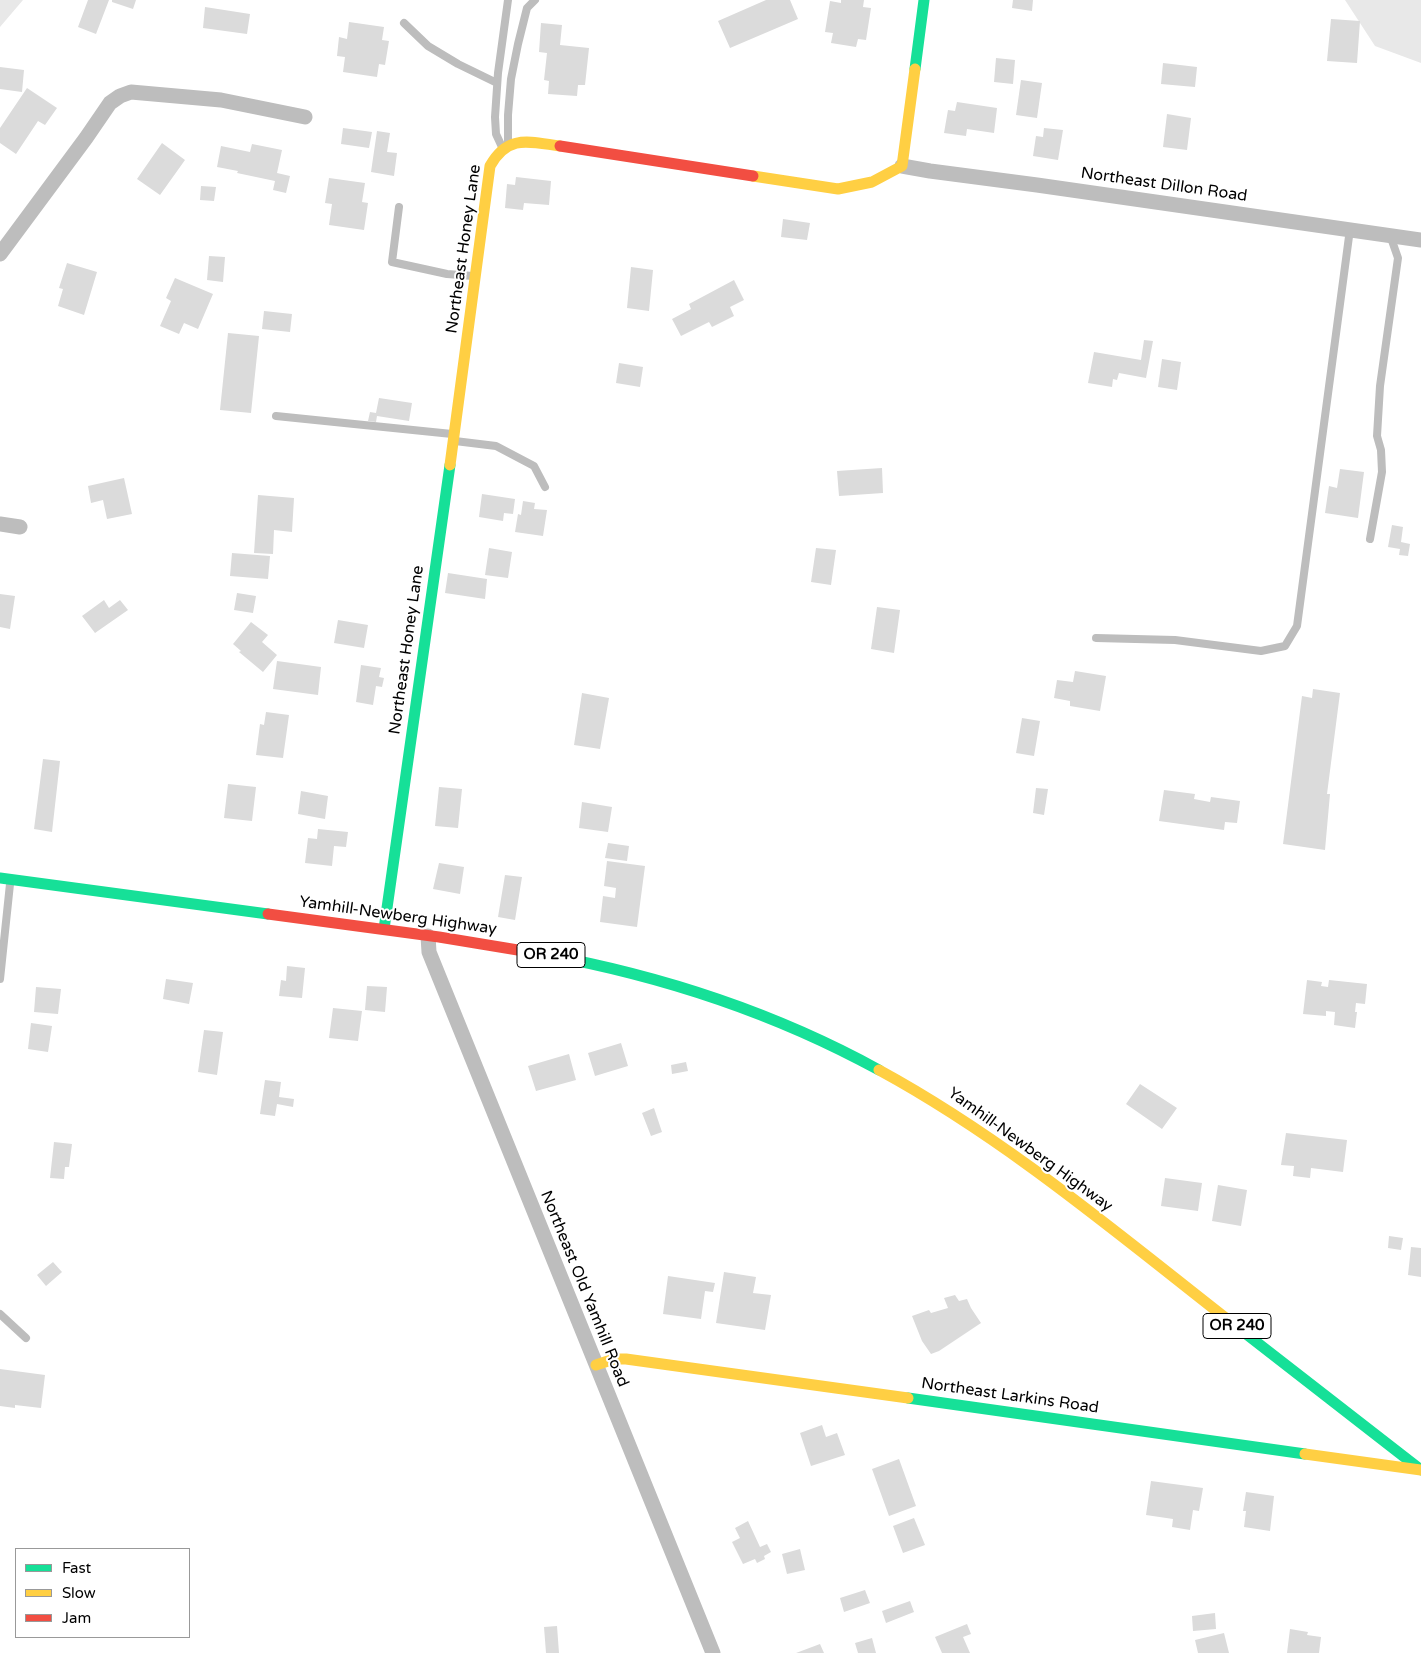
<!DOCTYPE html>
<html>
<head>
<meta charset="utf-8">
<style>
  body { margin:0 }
  #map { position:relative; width:1421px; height:1653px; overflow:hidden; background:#fff; font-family:"Varela Round",sans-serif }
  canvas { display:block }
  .legend { position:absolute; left:15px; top:1548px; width:175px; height:90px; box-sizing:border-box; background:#fff; border:1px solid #999; margin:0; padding:6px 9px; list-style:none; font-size:15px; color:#000 }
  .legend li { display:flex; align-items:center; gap:10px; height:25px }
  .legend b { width:25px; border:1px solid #999 }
</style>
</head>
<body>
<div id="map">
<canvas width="1421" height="1653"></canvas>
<ul class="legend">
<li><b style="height:6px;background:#16e098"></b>Fast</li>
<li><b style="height:6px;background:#ffcf43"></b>Slow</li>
<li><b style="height:6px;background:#f24e42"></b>Jam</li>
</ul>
</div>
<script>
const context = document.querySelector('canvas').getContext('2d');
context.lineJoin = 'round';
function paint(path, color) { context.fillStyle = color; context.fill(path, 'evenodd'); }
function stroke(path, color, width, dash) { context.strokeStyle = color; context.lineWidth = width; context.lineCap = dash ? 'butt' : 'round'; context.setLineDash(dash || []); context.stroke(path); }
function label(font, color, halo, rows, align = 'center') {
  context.font = font + ' "Varela Round",sans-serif'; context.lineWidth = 4; context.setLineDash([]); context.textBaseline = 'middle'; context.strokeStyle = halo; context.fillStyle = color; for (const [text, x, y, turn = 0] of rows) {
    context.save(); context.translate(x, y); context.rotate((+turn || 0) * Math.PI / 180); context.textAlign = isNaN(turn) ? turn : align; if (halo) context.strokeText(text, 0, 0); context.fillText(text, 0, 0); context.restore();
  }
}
paint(new Path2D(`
  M0 0H23L0 27Z
  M1345 0H1421V63L1375 46Z`), '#e8e8e8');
paint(new Path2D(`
  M88 0H109L96 34 78 27Z
  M112 0H136L133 9 112 2Z
  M766 0H790L798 19 730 48 718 21Z
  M841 0H864L863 7 871 8 866 40 858 39 856 47 831 43 833 33 825 32 830 1 841 3Z
  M1013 0H1033L1032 11 1012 8Z
  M205 7 250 14 247 34 203 28Z
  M1331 19 1360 21 1357 63 1327 61Z
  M349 22 384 27 382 40 389 41 385 65 379 64 377 77 343 72 345 57 337 56 339 37 347 39Z
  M541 23 562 25 560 45 589 48 585 85H578L577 96 548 94 549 81 544 80 547 53 539 52Z
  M996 58 1015 60 1013 84 994 82Z
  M1163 63 1197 67 1195 87 1161 84Z
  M0 67 24 70 22 92 0 89Z
  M1021 80 1042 83 1037 118 1016 115Z
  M27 88 57 108 45 125 38 121 16 154 0 143V128Z
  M957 102 997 108 994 133 967 129 966 136 944 133 948 110 955 111Z
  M1167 114 1191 118 1187 150 1163 147Z
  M343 128 372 132 369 148 341 144Z
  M1044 128 1063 130 1058 160 1033 156 1036 136 1043 137Z
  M377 131 390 133 387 152 397 153 394 176 371 172Z
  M162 143 185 160 160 195 137 179Z
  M252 144 282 150 277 173 290 176 286 193 273 190 275 181 237 173 238 171 217 167 221 146 250 152Z
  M516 177 551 181 549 205 524 203 523 210 505 208 507 184 515 185Z
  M329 178 365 183 362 202 368 203 364 230 329 225 332 204 325 203Z
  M201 186 216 187 214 201 200 200Z
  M783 219 810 223 807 240 781 237Z
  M209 256 225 257 223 282 207 280Z
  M67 263 97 272 84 315 58 306 63 289 59 288Z
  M631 267 653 270 649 311 627 308Z
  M175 278 213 294 198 329 184 323 179 334 160 326 171 301 166 298Z
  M734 280 744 300 730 307 734 316 712 327 709 322 681 336 672 319 691 309 689 304Z
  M264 311 292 314 290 332 262 329Z
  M228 333 259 336 251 413 220 410Z
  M1144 340 1153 341 1146 378 1119 373 1117 380 1113 379 1112 387 1088 383 1094 352 1141 360Z
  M1162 359 1181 362 1177 390 1158 387Z
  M619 363 643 367 640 387 616 383Z
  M379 398 412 403 409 421 377 416 376 422 368 421 370 412 376 413Z
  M882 468 883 493 839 496 837 471Z
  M1340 469 1364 472 1358 518 1325 513 1329 486 1337 488Z
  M124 478 132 514 107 519 103 500 91 503 88 486Z
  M482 494 515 499 513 514 504 513 503 521 479 517Z
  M258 495 294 498 292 532 274 530 273 554 254 553Z
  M523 501 535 503 534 509 547 510 543 536 515 532 518 514 521 515Z
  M1392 525 1403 527 1401 542 1410 544 1408 556 1399 555 1400 549 1388 547Z
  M489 548 512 552 508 578 485 575Z
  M816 548 836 550 831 585 811 582Z
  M232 553 270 556 268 579 230 576Z
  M448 573 487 579 485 599 445 593Z
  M237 593 256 596 253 613 234 610Z
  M0 594 15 596 10 629 0 627Z
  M104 600 109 608 120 600 128 610 95 633 82 616Z
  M877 607 900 610 894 653 871 649Z
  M338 620 368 625 364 648 334 643Z
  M251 622 268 635 262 642 277 655 263 672 239 652 241 651 233 644Z
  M277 661 321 667 318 695 273 689Z
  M361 665 381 668 379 677 384 678 382 687 376 686 373 705 356 702Z
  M1075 671 1106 676 1100 711 1070 706V701L1054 698 1057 680 1073 682Z
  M1313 689 1340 693 1327 794H1330L1325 850 1283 844 1302 696 1312 698Z
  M582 693 609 698 600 749 574 745Z
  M266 712 289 715 283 758 256 755 260 724 264 725Z
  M1022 718 1040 721 1034 756 1016 753Z
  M43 759 60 761 52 832 34 829Z
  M228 784 256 787 252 821 224 818Z
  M439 787 462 789 458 828 435 826Z
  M1036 788 1048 789 1044 815 1033 813Z
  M1164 790 1195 794 1194 799 1210 802 1211 797 1240 801 1237 823 1225 822 1224 830 1159 821Z
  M301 791 328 796 325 819 298 814Z
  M582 802 612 807 608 832 579 828Z
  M318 829 348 832 346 847 334 846 332 866 305 863 308 838 317 839Z
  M608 843 629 846 627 861 605 858Z
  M607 861 645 866 637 927 600 922 603 896 615 898 616 888 604 886Z
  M439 863 464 867 460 894 433 889Z
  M505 875 522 877 515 920 498 917Z
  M287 966 305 968 302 998 279 996 281 980 286 981Z
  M166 979 193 983 189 1004 163 999Z
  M1307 980 1322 982 1321 986 1328 987 1329 980 1367 984 1365 1004 1356 1003 1355 1012H1357L1355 1028 1334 1025 1335 1012 1326 1011V1016L1303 1014Z
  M367 986 387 987 385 1012 365 1010Z
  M36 987 61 989 58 1014 34 1012Z
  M333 1008 362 1011 358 1041 329 1038Z
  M31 1023 52 1026 48 1052 28 1049Z
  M204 1030 223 1032 217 1075 198 1072Z
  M621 1043 628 1066 595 1076 588 1053Z
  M569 1054 576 1080 536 1091 528 1066Z
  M686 1062 688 1071 672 1074 671 1065Z
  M265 1080 281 1082 279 1097 294 1099 293 1107 277 1104 275 1116 260 1114Z
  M1140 1084 1177 1108 1162 1129 1126 1104Z
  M654 1108 662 1132 651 1136 642 1113Z
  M1286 1133 1347 1140 1343 1172 1311 1168 1310 1178 1293 1176 1294 1166 1281 1165Z
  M54 1142 72 1144 69 1167H65L64 1179 50 1178Z
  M1165 1178 1202 1183 1198 1211 1161 1206Z
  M1218 1185 1247 1190 1241 1226 1212 1221Z
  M1389 1236 1403 1238 1401 1250 1388 1248Z
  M1411 1247 1421 1248V1277L1408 1275Z
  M53 1262 62 1272 46 1286 37 1275Z
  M724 1272 756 1277 753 1293 771 1295 765 1330 716 1323Z
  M668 1276 715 1283 713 1292 705 1291 701 1319 663 1314Z
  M955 1295 959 1301 967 1299 971 1308 981 1323 939 1351 931 1354 922 1341 912 1316 929 1310 931 1313 948 1308 944 1298Z
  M0 1369 45 1375 41 1408 15 1405V1408L0 1406Z
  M822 1425 826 1437 837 1433 845 1455 811 1466 800 1433Z
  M899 1459 916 1506 889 1516 872 1469Z
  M1151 1481 1203 1488 1199 1511 1193 1510 1190 1530 1172 1527 1173 1519 1146 1515Z
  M1246 1492 1274 1496 1270 1531 1244 1527 1246 1511H1243Z
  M914 1518 925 1545 903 1553 893 1526Z
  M748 1521 760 1547 767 1544 771 1552 764 1556 765 1559 757 1563 755 1559 743 1564 732 1542 740 1538 735 1528Z
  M800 1549 805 1570 787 1574 782 1554Z
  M865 1590 870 1603 844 1612 840 1598Z
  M910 1601 914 1612 886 1623 882 1611Z
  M1215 1613 1216 1629 1193 1631 1192 1616Z
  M967 1624 971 1634 963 1637 970 1653H942L935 1637Z
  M557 1626 559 1653H546L544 1627Z
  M1290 1629 1308 1632 1307 1635 1321 1637 1319 1653H1287Z
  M1224 1633 1229 1653H1198L1195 1640Z
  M872 1638 876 1653H858L855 1643Z
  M820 1644 824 1653H796Z`), '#dbdbdb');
stroke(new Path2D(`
  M404 23 428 46 458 64 497 83
  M508 144V115L511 79 518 44 527 8 535 0
  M502 147 496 134 495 117 498 73 508 0
  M399 207 392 262 447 274 473 276
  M276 416 452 434
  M455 441 496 446 534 466 545 487
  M1370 539 1382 472 1381 450 1377 436 1380 386 1398 258 1390 235
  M1096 638 1175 640 1261 651 1285 646 1297 626 1350 229
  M0 979 10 884
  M0 1314 26 1338`), '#bdbdbd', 8);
stroke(new Path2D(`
  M902 166 930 171 1037 185 1421 240
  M0 254 86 138 110 103 120 96 131 92 221 100 305 117
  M0 524 20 527
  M428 936 429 952 713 1653`), '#bdbdbd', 15);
stroke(new Path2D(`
  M915 69 924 0
  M0 878 268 914
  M384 929 450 465
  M542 954C659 975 775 1013 879 1070
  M1232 1323 1421 1470
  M908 1398 1305 1454`), '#16e098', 11);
stroke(new Path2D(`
  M753 176 838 189 872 182 902 166 915 69
  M450 465 490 166C508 134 529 142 560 146
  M879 1070C1006 1139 1118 1234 1232 1323
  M596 1365 614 1359H626L908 1398
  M1305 1454 1421 1470`), '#ffcf43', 11);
stroke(new Path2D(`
  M560 146 753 176
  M268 914 439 937 542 954`), '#f24e42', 11);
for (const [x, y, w] of [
  [551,955,68],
  [1237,1326,68]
]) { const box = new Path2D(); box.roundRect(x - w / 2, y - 12.5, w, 25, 4); context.fillStyle = '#fff'; context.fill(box); stroke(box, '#000', 1); }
label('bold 15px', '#000', null, [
  ["OR 240",551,955],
  ["OR 240",1237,1326]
]);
label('16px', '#000', '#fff', [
  ["Northeast Dillon Road",1164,185,8],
  ["Northeast Honey Lane",464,249,-82],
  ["Northeast Honey Lane",407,650,-82],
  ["Yamhill-Newberg Highway",398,916,8],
  ["Yamhill-Newberg Highway",1030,1150,36],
  ["Northeast Old Yamhill Road",584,1289,68],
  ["Northeast Larkins Road",1010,1396,8]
]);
</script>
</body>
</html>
